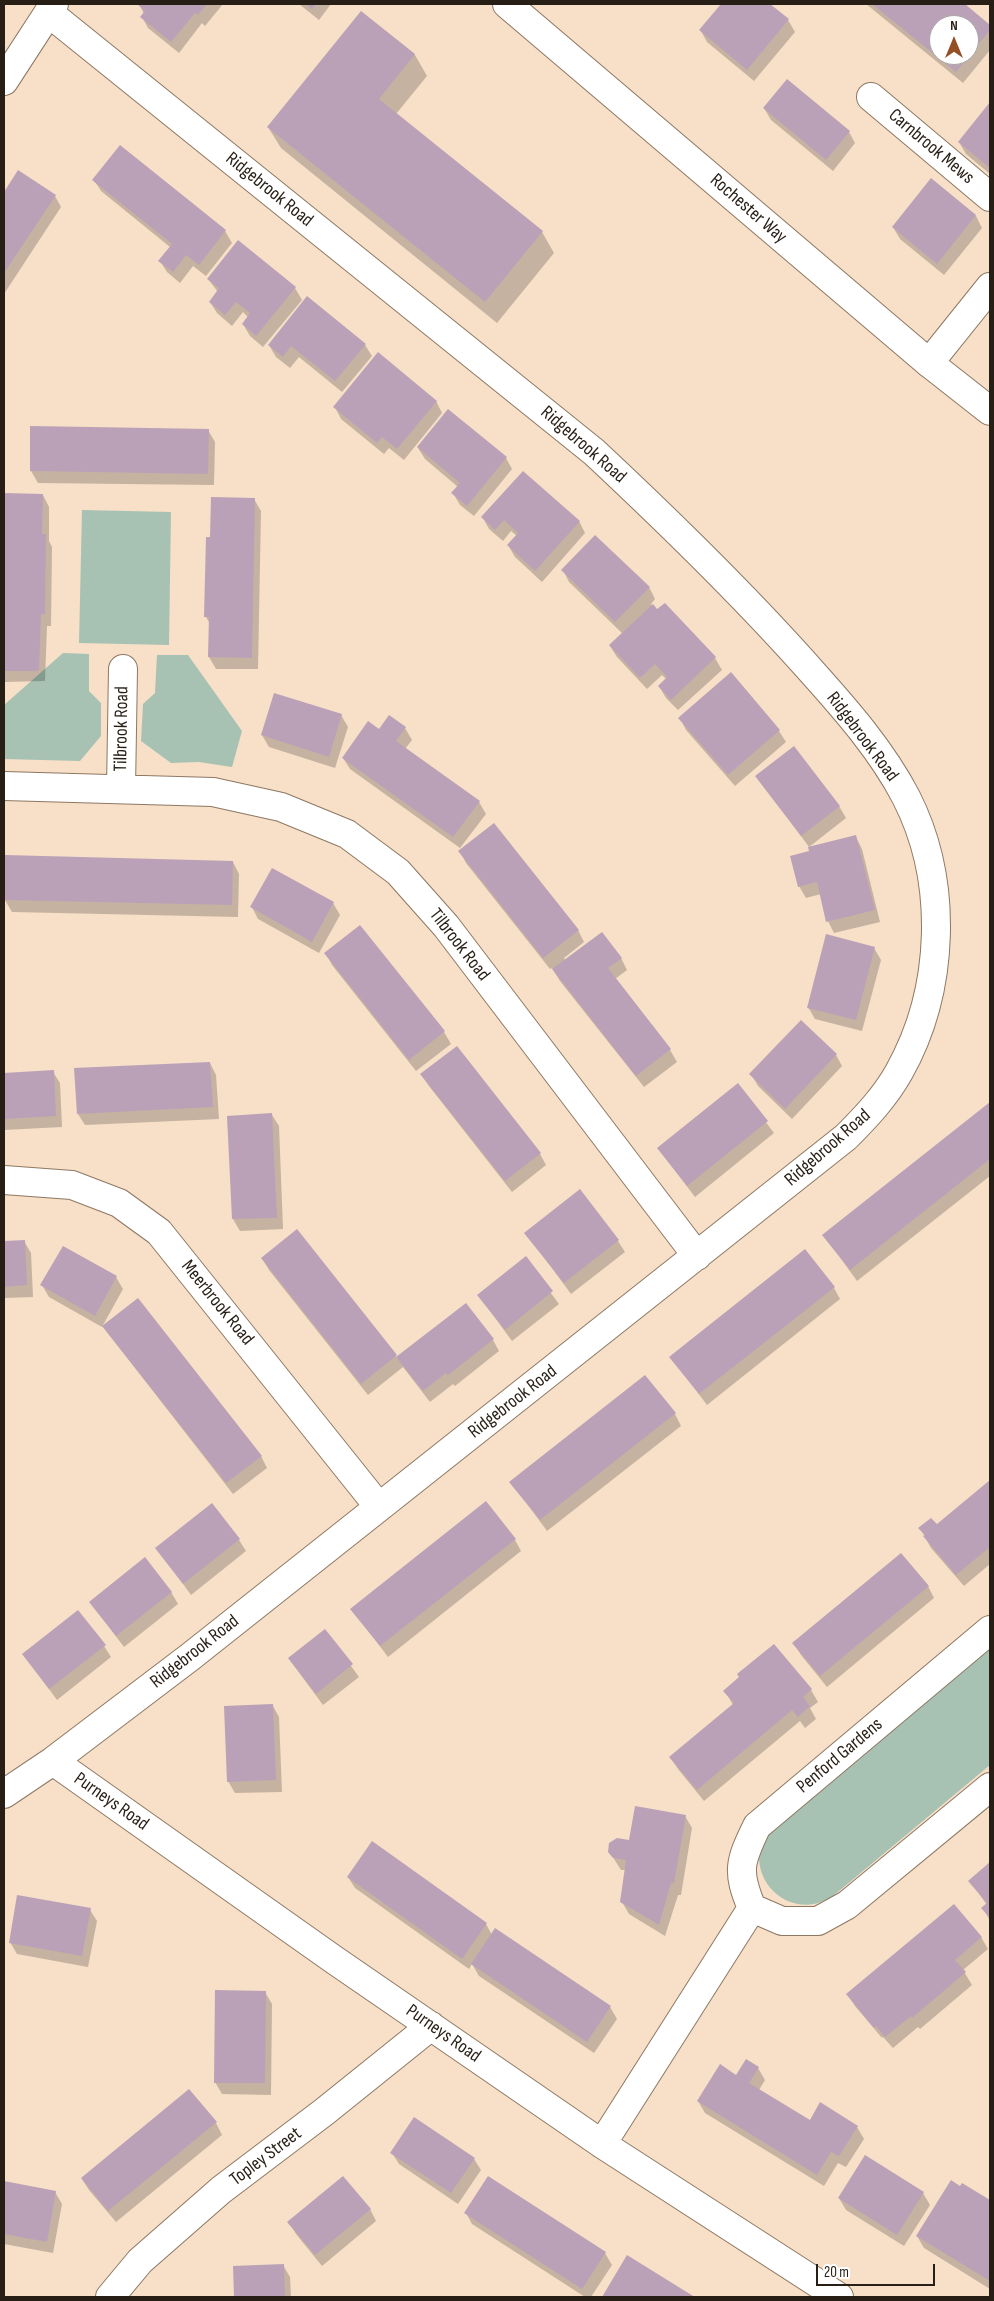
<!DOCTYPE html>
<html>
<head>
<meta charset="utf-8">
<style>
  body { margin:0 }
  #map { position:relative; width:994px; height:2301px; overflow:hidden; background:#f7dfc8; font-family:"Sofia Sans Condensed",sans-serif }
  canvas { display:block }
  .frame { position:absolute; inset:0; border:5px solid #271f16; pointer-events:none }
  .north { position:absolute; left:929px; top:15px; width:50px; height:50px; box-sizing:border-box; background:#fff; border:1px solid #a9a5a2; border-radius:50%; rotate:0deg; font-size:14px; font-weight:700; line-height:20px; text-align:center; color:#271f16 }
  .north::after { content:''; display:block; margin:auto; width:18px; height:22px; background:#944f25; clip-path:polygon(50% 0,100% 100%,50% 72%,0 100%) }
  .scale { position:absolute; left:816px; top:2264px; width:119px; height:22px; box-sizing:border-box; border:2px solid #271f16; border-top:0; padding-left:6px; font-size:15px; line-height:18px; white-space:nowrap; color:#271f16; -webkit-text-stroke:4px #fff; paint-order:stroke }
</style>
</head>
<body>
<div id="map">
<canvas width="994" height="2301"></canvas>
<div class="frame"></div>
<div class="north">N</div>
<div class="scale">20 m</div>
</div>
<script>
const context = document.querySelector('canvas').getContext('2d');
context.lineJoin = 'round';
function paint(path, color) { context.fillStyle = color; context.fill(path, 'evenodd'); }
function stroke(path, color, width, dash) { context.strokeStyle = color; context.lineWidth = width; context.lineCap = dash ? 'butt' : 'round'; context.setLineDash(dash || []); context.stroke(path); }
function label(font, color, halo, rows, align = 'center') {
  context.font = font + ' "Sofia Sans Condensed",sans-serif'; context.lineWidth = 4; context.setLineDash([]); context.textBaseline = 'middle'; context.strokeStyle = halo; context.fillStyle = color; for (const [text, x, y, turn = 0] of rows) {
    context.save(); context.translate(x, y); context.rotate((+turn || 0) * Math.PI / 180); context.textAlign = isNaN(turn) ? turn : align; if (halo) context.strokeText(text, 0, 0); context.fillText(text, 0, 0); context.restore();
  }
}
paint(new Path2D(`
  M82 510 171 512 169 645 79 643Z
  M63 653 89 654V691L101 703V736L80 761 4 759V705Z
  M157 655H188L242 731 232 767 199 762 171 763 141 741 143 704 155 693Z
  M990 1644V1765L833 1896C827 1899 820 1903 814 1904 785 1909 759 1886 759 1857 759 1851 762 1844 763 1838Z`), '#a7c2b3');
paint(new Path2D(`
  M139 4H223L205 26 202 23 179 53 148 28 142 17 144 14Z
  M299 4H331L319 20Z
  M723 4H768L788 20 795 32 754 81 707 42 701 31Z
  M866 4H962L990 26V50L963 83ZM939 25H969V55H939Z
  M361 12 415 55 427 76 396 114 542 232 554 253 497 323 281 148 268 127Z
  M990 104V174L966 154 959 142Z
  M764 108 849 132 855 143 833 171 771 120Z
  M120 147 225 231 232 243 206 276 193 266 180 283 167 272 160 261 170 247 101 191 94 180Z
  M18 172 55 196 61 207 4 294V194Z
  M931 180 976 216 982 228 944 275 900 239 893 227Z
  M208 279 295 288 302 300 263 347 250 336 243 324 248 317 243 312 232 326 217 313 210 302 218 292Z
  M269 345H365L372 356 342 392 299 357 290 368 276 357Z
  M436 401 442 413 404 460 389 448 384 454 341 419 335 407Z
  M208 430 215 442 214 485 38 483 31 471Z
  M418 448 506 458 512 469 474 516 460 505 453 493 458 487 425 459Z
  M4 494 43 495 49 507V541L52 547 51 626H47L45 681 4 682Z
  M254 499 261 511 258 669H216L209 657 210 624 206 617 211 538Z
  M483 518 579 521 585 533 542 582 515 557 508 545 517 536 511 531 503 541 489 529Z
  M563 570 649 587 655 599 651 604 657 611 665 604 715 658 722 670 678 710 666 698 659 686 666 679 662 675 647 689 617 657 610 646 623 634 569 582Z
  M341 715 348 727 335 768 269 747 262 735Z
  M680 718 779 731 786 742 735 786 686 730Z
  M405 728 412 740 405 749 479 802 486 814 460 848 350 769 343 758 379 730Z
  M757 776 839 806 846 818 809 847Z
  M856 837 862 849 880 922 834 933 828 921 821 894 806 898 799 886Z
  M460 851 578 930 584 942 564 958 565 960 621 958 627 970 615 979 670 1050 677 1062 644 1087 560 981 552 968 550 969 466 863Z
  M233 862 239 874 238 917 12 912 5 900Z
  M333 903 340 915 319 953 258 919 252 907Z
  M360 926 444 1032 451 1044 416 1071 332 965 326 953Z
  M874 948 881 960 862 1031 815 1019 808 1007Z
  M836 1055 842 1066 792 1119 758 1086 751 1074Z
  M210 1063 216 1075 219 1119 85 1125 78 1114Z
  M53 1072 60 1083 62 1127 4 1130V1074Z
  M422 1075 540 1154 546 1165 512 1192 429 1086Z
  M738 1085 774 1133 695 1197 658 1148Z
  M990 1104V1176L857 1281 824 1235Z
  M272 1115 279 1126 283 1229 240 1231 233 1219 228 1117Z
  M297 1230 397 1358 493 1340 499 1351 455 1386 453 1384 430 1402 403 1367 368 1395 269 1270 262 1258Z
  M526 1233 618 1241 625 1252 571 1294Z
  M24 1241 31 1253 33 1297 4 1298V1242Z
  M525 1258 559 1304 512 1341 479 1296Z
  M116 1277 123 1289 102 1327 49 1297 42 1285Z
  M834 1288 840 1299 707 1405 671 1357Z
  M107 1332 261 1456 267 1468 233 1494Z
  M644 1377 675 1414 681 1426 547 1531 511 1482Z
  M990 1481V1564L964 1586 931 1548 920 1528 936 1526Z
  M239 1540 246 1551 191 1595 157 1548Z
  M515 1540 521 1551 388 1657 352 1609Z
  M928 1586 934 1598 827 1687 801 1655 794 1643Z
  M171 1592 178 1604 124 1647 90 1602Z
  M325 1630 359 1677 323 1705 289 1659Z
  M104 1646 111 1657 57 1700 24 1655Z
  M774 1646 811 1690 818 1702 810 1708 816 1719 805 1728 800 1721 704 1801 678 1769 671 1758 733 1705 725 1691Z
  M273 1706 279 1717 282 1792 235 1793 228 1781Z
  M685 1816 692 1828 681 1895H678L665 1936 629 1914 622 1902 626 1870H621L609 1851Z
  M990 1864V1921L983 1908 987 1905 970 1881Z
  M348 1877 486 1924 492 1935 610 2007 617 2019 594 2053 479 1976 472 1964 469 1969 355 1888Z
  M90 1910 97 1921 88 1967 17 1954 10 1942Z
  M981 1937 988 1949 963 1970 972 1985 920 2029 918 2027 893 2048 883 2037 882 2038 855 2006 848 1994Z
  M265 1992 272 2004 271 2095 222 2094 215 2082Z
  M746 2061 758 2068 765 2080 759 2090 810 2122 857 2127 864 2139 846 2167 838 2163 824 2186 705 2113 698 2101 736 2076Z
  M216 2123 222 2135 116 2222 89 2190 82 2179Z
  M392 2153 474 2159 481 2170 458 2204 399 2164Z
  M4 2183 55 2192 62 2204 53 2253 4 2244Z
  M962 2185 990 2201V2289L924 2248 917 2236Z
  M923 2193 930 2205 904 2246 846 2210 839 2198Z
  M370 2209 376 2221 322 2266 296 2234 289 2222Z
  M466 2213 605 2253 612 2265 591 2297H585L472 2224Z
  M628 2257 693 2297H603Z
  M283 2265 290 2277 291 2297H236L235 2267Z`), '#0003');
paint(new Path2D(`
  M137 4H207L198 15 195 13 171 42 140 17 145 11Z
  M306 4H316L312 9Z
  M721 4H770L789 19 747 70 699 30Z
  M872 4H965L990 25V30L956 72ZM939 25H969V55H939Z
  M361 11 415 54 379 99 543 231 485 302 267 127Z
  M787 79 850 131 826 160 763 108Z
  M990 102V168L958 142Z
  M120 145 226 230 199 265 186 255 173 272 158 261 172 244 92 180Z
  M18 170 56 195 4 273V192Z
  M931 178 976 215 937 264 892 227Z
  M238 240 296 287 256 336 242 324 250 313 236 302 225 315 209 302 219 288 207 279Z
  M307 296 366 344 335 381 291 346 283 357 268 345Z
  M378 352 437 401 397 449 382 437 377 443 333 407Z
  M448 409 507 457 467 506 451 493 460 483 417 447Z
  M30 426 209 429 208 474 30 471Z
  M523 471 580 521 535 571 507 545 518 533 504 520 495 530 481 517Z
  M4 493 43 494 42 534H46L45 614H41L39 670 35 671H4Z
  M211 497 255 498 252 658 208 657 209 617H204L206 537H210Z
  M595 535 650 587 615 622 561 570Z
  M665 603 716 657 671 700 658 686 667 677 655 664 640 678 609 645 653 604 657 609Z
  M731 672 780 730 728 775 678 718Z
  M274 693 342 714 329 757 261 735Z
  M389 715 406 727 396 741 480 801 453 837 342 758 368 721 379 729Z
  M794 746 840 806 801 836 755 776Z
  M494 823 579 930 543 958 458 851Z
  M856 835 875 910 826 922 817 882 798 887 790 856 809 851 808 847Z
  M5 855 233 861 232 905 4 900Z
  M272 868 334 902 312 942 250 907Z
  M360 925 445 1031 409 1060 324 953Z
  M602 932 622 958 608 968 671 1049 636 1076 552 969Z
  M826 934 875 947 856 1020 807 1008Z
  M801 1020 837 1054 785 1109 749 1074Z
  M457 1046 541 1153 505 1181 420 1074Z
  M210 1062 213 1107 77 1114 74 1068Z
  M54 1070 56 1116 4 1119V1073Z
  M738 1083 768 1121 687 1186 657 1148Z
  M990 1102V1159L850 1270 822 1235Z
  M272 1113 277 1218 232 1219 227 1116Z
  M580 1189 619 1240 564 1283 524 1233Z
  M297 1229 397 1355 361 1384 261 1258Z
  M25 1240 27 1285 4 1287V1241Z
  M63 1246 117 1276 95 1316 40 1285Z
  M805 1249 835 1287 699 1394 669 1357Z
  M526 1256 553 1291 505 1330 477 1295Z
  M138 1298 262 1456 226 1483 102 1326Z
  M466 1303 494 1339 448 1375 446 1373 423 1391 396 1357Z
  M645 1375 676 1413 540 1520 509 1482Z
  M990 1480V1547L956 1575 923 1536 925 1535 918 1528 931 1518 937 1524Z
  M486 1501 516 1539 380 1646 350 1609Z
  M212 1503 240 1539 183 1584 155 1548Z
  M901 1553 929 1586 820 1676 792 1643Z
  M145 1557 172 1592 116 1636 89 1602Z
  M78 1610 106 1645 49 1689 22 1654Z
  M325 1629 353 1664 316 1694 288 1658Z
  M774 1644 812 1689 803 1697 810 1706 798 1717 792 1710 697 1790 669 1757 734 1703 723 1691 739 1677 737 1674Z
  M273 1704 276 1780 227 1782 224 1706Z
  M635 1806 686 1815 674 1883H671L659 1925 620 1902 626 1860 613 1858 608 1852 609 1843 617 1838 629 1840Z
  M372 1841 487 1923 462 1959 347 1877Z
  M990 1862V1918L981 1908 987 1903 968 1881Z
  M17 1895 91 1908 82 1956 9 1943Z
  M954 1904 982 1937 955 1960 966 1972 912 2018 911 2016 885 2037 876 2026 874 2028 846 1994Z
  M495 1928 611 2006 587 2042 471 1964Z
  M215 1990 266 1991 265 2083H214Z
  M746 2059 759 2067 749 2083 810 2120 820 2102 858 2126 839 2156 831 2152 817 2175 697 2101 720 2064 736 2075Z
  M189 2089 217 2122 108 2211 81 2178Z
  M414 2117 475 2158 451 2193 390 2153Z
  M865 2155 924 2192 897 2235 838 2198Z
  M343 2176 371 2209 315 2255 287 2222Z
  M488 2176 606 2252 582 2289 464 2213Z
  M951 2180 960 2186 962 2183 990 2200V2281L916 2236Z
  M4 2181 56 2191 47 2242 4 2234Z
  M627 2255 685 2291 695 2297H602Z
  M284 2264 285 2297H234L233 2266Z`), '#baa1b7');
const minor = new Path2D(`
  M4 81 54 4
  M871 97 990 197
  M929 363 990 287
  M4 786 213 792 281 807 347 834 398 872 446 926 697 1256
  M121 789 123 669
  M4 1180 72 1185 119 1203 159 1232 379 1507
  M990 1630 757 1826C740 1861 736 1871 752 1908L782 1921H818L847 1905 990 1787
  M53 1761 333 1959 602 2144 839 2297
  M4 1794 53 1761 190 1657 846 1137C866 1117 885 1097 899 1072 945 990 949 881 906 797 882 751 847 711 813 673 744 595 670 523 594 452L49 13
  M602 2144 752 1908
  M110 2297 140 2261 221 2190 324 2112 431 2026`);
const tertiary = new Path2D(`
  M507 4 929 363 990 411`);
stroke(minor, '#8d7863', 30);
stroke(tertiary, '#8d7863', 30);
stroke(minor, '#fff', 28);
stroke(tertiary, '#fff', 28);
label('19px', '#271f16', '#fff', [
  ["Carnbrook Mews",931,147,40],
  ["Ridgebrook Road",269,190,39],
  ["Rochester Way",748,209,41],
  ["Ridgebrook Road",583,445,41],
  ["Tilbrook Road",122,729,-89],
  ["Ridgebrook Road",862,737,53],
  ["Tilbrook Road",459,945,52],
  ["Ridgebrook Road",828,1148,-41],
  ["Meerbrook Road",217,1303,51],
  ["Ridgebrook Road",513,1402,-38],
  ["Ridgebrook Road",195,1652,-38],
  ["Penford Gardens",840,1756,-40],
  ["Purneys Road",111,1802,35],
  ["Purneys Road",443,2034,35],
  ["Topley Street",266,2157,-37]
]);
</script>
</body>
</html>
